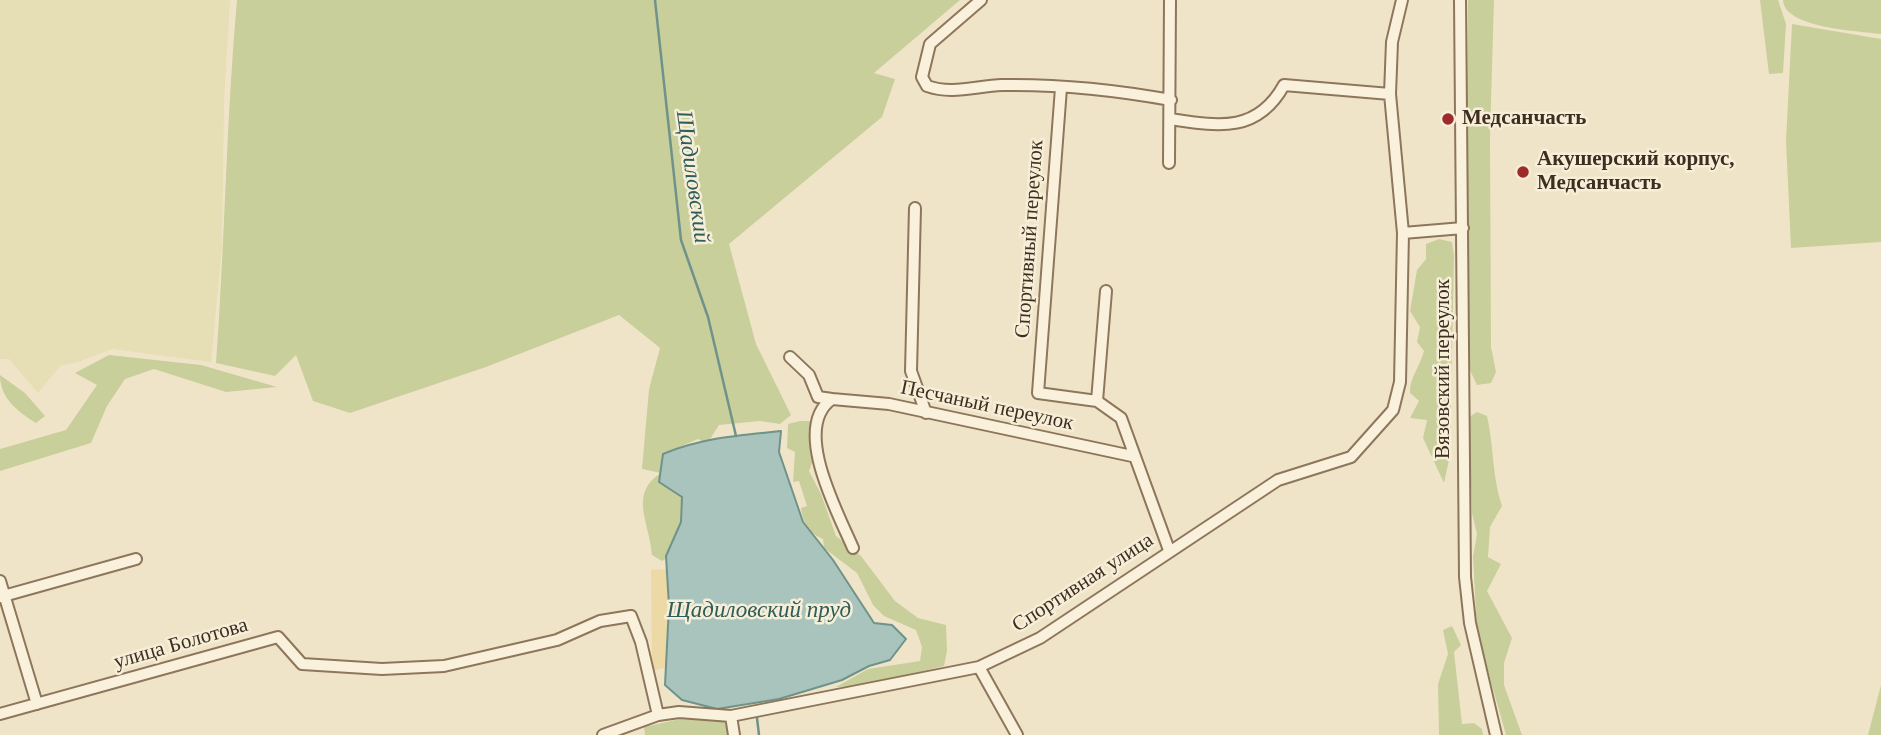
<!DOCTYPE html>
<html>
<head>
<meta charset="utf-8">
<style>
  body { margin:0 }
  canvas { display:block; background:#f0e4c8 }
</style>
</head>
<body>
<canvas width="1881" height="735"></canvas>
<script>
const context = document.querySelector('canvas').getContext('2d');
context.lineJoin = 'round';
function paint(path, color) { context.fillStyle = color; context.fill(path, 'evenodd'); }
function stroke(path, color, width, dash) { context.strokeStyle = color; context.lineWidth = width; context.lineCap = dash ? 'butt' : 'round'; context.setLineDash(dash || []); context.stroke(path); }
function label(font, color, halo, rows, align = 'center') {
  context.font = font + ' Georgia,serif'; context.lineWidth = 5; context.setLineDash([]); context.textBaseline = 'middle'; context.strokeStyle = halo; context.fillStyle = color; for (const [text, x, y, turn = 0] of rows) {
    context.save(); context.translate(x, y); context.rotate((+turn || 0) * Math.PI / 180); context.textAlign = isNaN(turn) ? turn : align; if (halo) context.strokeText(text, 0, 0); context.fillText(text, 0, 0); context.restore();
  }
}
paint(new Path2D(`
  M0 0H230L224 100 222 246 211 362 112 349 78 362 60 366 38 393 9 359H0Z`), '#e6deb5');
paint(new Path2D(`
  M237 0H960L874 73 895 79 882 117 729 244 756 344 791 415 780 424 760 421 719 425 707 444 698 439 677 448 685 483 681 550 662 561 652 555C650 523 628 494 661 473L642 469 649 389 660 348 619 315 486 367 350 413 313 401 296 355 275 376 216 363C225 242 226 121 237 0Z
  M1468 0H1494L1490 137 1491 347 1496 372 1491 383 1477 385 1468 366 1465 289 1469 278 1466 204Z
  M1760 0H1778L1786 24 1783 73 1769 74Z
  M1783 0H1881V34C1858 31 1784 28 1783 0Z
  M1792 24 1881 39V242L1791 248 1786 141Z
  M1439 239 1452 242 1454 256 1450 455 1444 483 1423 438 1427 420 1410 418 1419 401 1410 393C1409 379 1420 366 1424 351L1417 342 1420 327 1410 311 1417 270 1426 259V244Z
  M109 355 201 365 277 387 226 392 154 369 125 379 107 406 91 443 0 471V449L66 430 97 385 75 373Z
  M0 375 25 393 45 416 36 423C17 411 0 398 0 375Z
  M1477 412 1487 416C1494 446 1492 477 1502 506L1490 527 1488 557 1501 564 1487 591 1512 638 1504 663V685L1522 735H1506L1477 632 1473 557 1477 534 1472 513 1469 417Z
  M800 421H809L815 427V455L809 471 821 494 836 536 861 556 895 601 918 618 946 625 947 651 944 666 864 686 836 687 868 669 920 661 922 647 916 630 884 616 873 605 857 573 824 548 823 539C808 533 803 523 801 508L807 506 799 481 793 482 795 452 787 448 788 424Z
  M1452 626 1461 645 1454 652 1462 724 1474 723 1482 729 1483 735H1439L1438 684 1448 654 1443 630Z
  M1881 685V735H1868Z
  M680 719 723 721 727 724 731 735H645L644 727Z`), '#c9cf9b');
paint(new Path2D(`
  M667 569V667L652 671 651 570Z`), '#ecd9a5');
const water = new Path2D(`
  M781 431 779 452 803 522 833 560 874 623 892 625 906 639 890 660 869 666 842 680 779 699 717 709 682 700 665 685 669 606 666 556 681 522 682 497 659 482 663 454C701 438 740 435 781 431Z`);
paint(water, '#a9c4bc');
stroke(water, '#6f938a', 2);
stroke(new Path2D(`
  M655 0 681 240 708 317 736 436
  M757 718 759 735`), '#6f938a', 2.5);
const minor = new Path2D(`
  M981 0 930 44 922 77 927 86C952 95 976 86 1002 85 1058 84 1116 90 1171 100
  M1402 0 1392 42 1390 94 1403 233
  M1460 0 1465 577 1470 623 1496 735
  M1061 88 1038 393 1097 401 1121 418 1169 550
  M1170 119C1217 126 1257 134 1284 85L1390 94
  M1169 163 1170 0
  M915 208 911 371 926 413
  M790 357 809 375 818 397 832 399C791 427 838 513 853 548
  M832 399 889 404 1132 456
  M1097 401 1106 291
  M0 581 37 704
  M0 597 136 559
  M979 667 1017 735
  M0 714 278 637 302 664 382 669 444 666 557 640 600 621 631 616 641 642 658 715
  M731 716 734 735
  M603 735 658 715 679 712 731 716 979 667 1040 638 1278 480 1351 457 1393 410 1400 382 1403 233 1463 228`);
stroke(minor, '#8d765c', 14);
stroke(minor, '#faf1dc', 10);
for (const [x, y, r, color] of [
  [1448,119,7,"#9e2a2b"],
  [1523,172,7,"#9e2a2b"]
]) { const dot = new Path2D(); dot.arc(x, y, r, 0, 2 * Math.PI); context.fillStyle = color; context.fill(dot); stroke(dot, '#f7eed8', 2.5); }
label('bold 21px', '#3d2e20', '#f7eed8', [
  ["Медсанчасть",1462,119],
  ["Акушерский корпус,",1537,160],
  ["Медсанчасть",1537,184]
], 'left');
label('21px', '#3d2e20', '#f7eed8', [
  ["Спортивный переулок",1030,239,-86],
  ["Вязовский переулок",1443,369,-90],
  ["Песчаный переулок",987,406,12],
  ["Спортивная улица",1083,583,-33],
  ["улица Болотова",181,644,-16]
]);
label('italic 23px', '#2f5d5a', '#f7eed8', [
  ["Щадиловский",692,177,82],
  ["Щадиловский пруд",759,611]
]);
</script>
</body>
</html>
